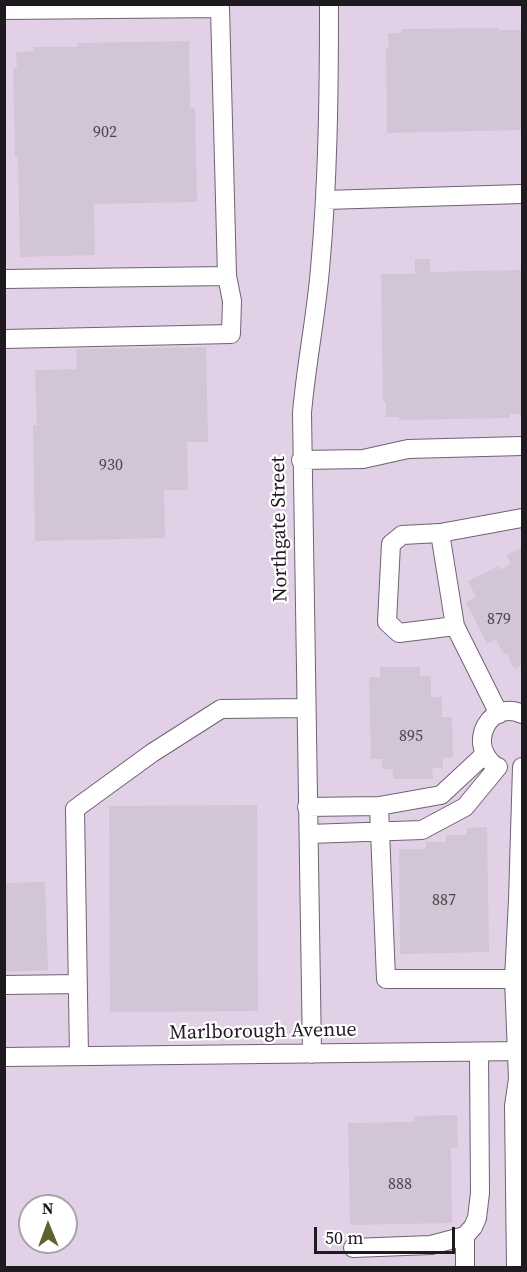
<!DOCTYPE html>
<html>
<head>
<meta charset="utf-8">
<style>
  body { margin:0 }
  #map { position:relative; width:527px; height:1272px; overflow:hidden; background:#eddff0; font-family:"Source Serif 4",serif }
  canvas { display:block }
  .frame { position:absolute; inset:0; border:6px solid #1f1a20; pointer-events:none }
  .north { position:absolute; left:18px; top:1194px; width:60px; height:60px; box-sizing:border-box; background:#fff; border:2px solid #a5a3a6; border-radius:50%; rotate:359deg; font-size:16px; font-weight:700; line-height:24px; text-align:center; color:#1f1a20 }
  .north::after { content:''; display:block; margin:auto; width:21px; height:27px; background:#61612f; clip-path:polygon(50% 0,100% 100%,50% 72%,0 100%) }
  .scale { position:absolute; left:314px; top:1227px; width:141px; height:27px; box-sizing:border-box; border:3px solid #1f1a20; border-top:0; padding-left:8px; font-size:18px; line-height:21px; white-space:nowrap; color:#1f1a20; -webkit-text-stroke:4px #fff; paint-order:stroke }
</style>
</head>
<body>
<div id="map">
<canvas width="527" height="1272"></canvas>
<div class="frame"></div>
<div class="north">N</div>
<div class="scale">50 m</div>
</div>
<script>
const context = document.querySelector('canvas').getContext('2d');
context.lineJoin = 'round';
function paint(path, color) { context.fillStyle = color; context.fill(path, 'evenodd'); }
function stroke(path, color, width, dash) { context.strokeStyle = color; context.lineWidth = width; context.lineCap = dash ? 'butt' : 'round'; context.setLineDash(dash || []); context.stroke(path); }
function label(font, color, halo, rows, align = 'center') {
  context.font = font + ' "Source Serif 4",serif'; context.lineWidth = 4.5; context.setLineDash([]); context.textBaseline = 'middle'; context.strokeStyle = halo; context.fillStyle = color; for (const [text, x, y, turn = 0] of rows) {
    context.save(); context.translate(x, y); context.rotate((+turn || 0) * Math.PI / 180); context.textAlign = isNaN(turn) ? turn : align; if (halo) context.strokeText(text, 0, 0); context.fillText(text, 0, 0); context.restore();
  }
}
paint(new Path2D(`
  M5 5H522V1267L5 1268ZM30 1206H66V1242H30Z`), '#e2d0e7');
paint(new Path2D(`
  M498 28 499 30H522V130L387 133 386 48H389L388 33H401V29Z
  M189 41 190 108H195L197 202 94 204 95 255 20 257 18 157H15L13 68H17L16 52 34 51V47H78V43Z
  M415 259H430V272L522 270V414H510V418L399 420V417H386V402H383L381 274H415Z
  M206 347 208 442H187L188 490H164L165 538 35 541 33 425H37L35 370 77 369 76 349Z
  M521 548 522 552V665L514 669 507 653 503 654 496 639 487 644 466 602 476 597 468 581 499 566 500 570 511 564 506 555Z
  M380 667H420V676H431V697H442V717H452L453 757 443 758V768H432L433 779H393V769H382V759H371L369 677H380Z
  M257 805 258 1011 110 1012 109 806Z
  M487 827 489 952 400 954 399 849H426V842H446V835H467V828Z
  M45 882 48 970 4 972V883Z
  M457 1115 458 1148H451L452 1223 350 1225 348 1123 415 1122 414 1116Z`), '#d2c5d5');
const minor = new Path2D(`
  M4 10 220 8 227 276 4 279
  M325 200 522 194
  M4 339 231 334 232 301 227 276
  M301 460 363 459 408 449 522 446
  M440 533 402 535 391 544 387 622 399 633 455 626
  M499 714 455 626 440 533 522 518
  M493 764C467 742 491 699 522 714
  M379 806 386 979H514L518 1079 514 1106 516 1268
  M307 807 379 806 441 795 484 755
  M309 834 422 830 465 807 498 767
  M514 979 518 900 522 767
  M4 985 78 984
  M312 1054 302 413C306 365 316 317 320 269 328 181 329 93 329 4
  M79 1056 75 809 152 753 221 709 305 708
  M4 1057 522 1051
  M465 1236V1268
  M353 1248 431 1245 465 1236 473 1227 477 1218 480 1193 479 1052`);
stroke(minor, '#6e6371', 20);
stroke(minor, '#fff', 18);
label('16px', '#4c454d', null, [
  ["902",105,133],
  ["930",111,466],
  ["879",499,620],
  ["895",411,737],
  ["887",444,901],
  ["888",400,1185]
]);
label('20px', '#1f1a20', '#fff', [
  ["Northgate Street",280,529,-91],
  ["Marlborough Avenue",263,1032,-1]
]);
</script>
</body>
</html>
